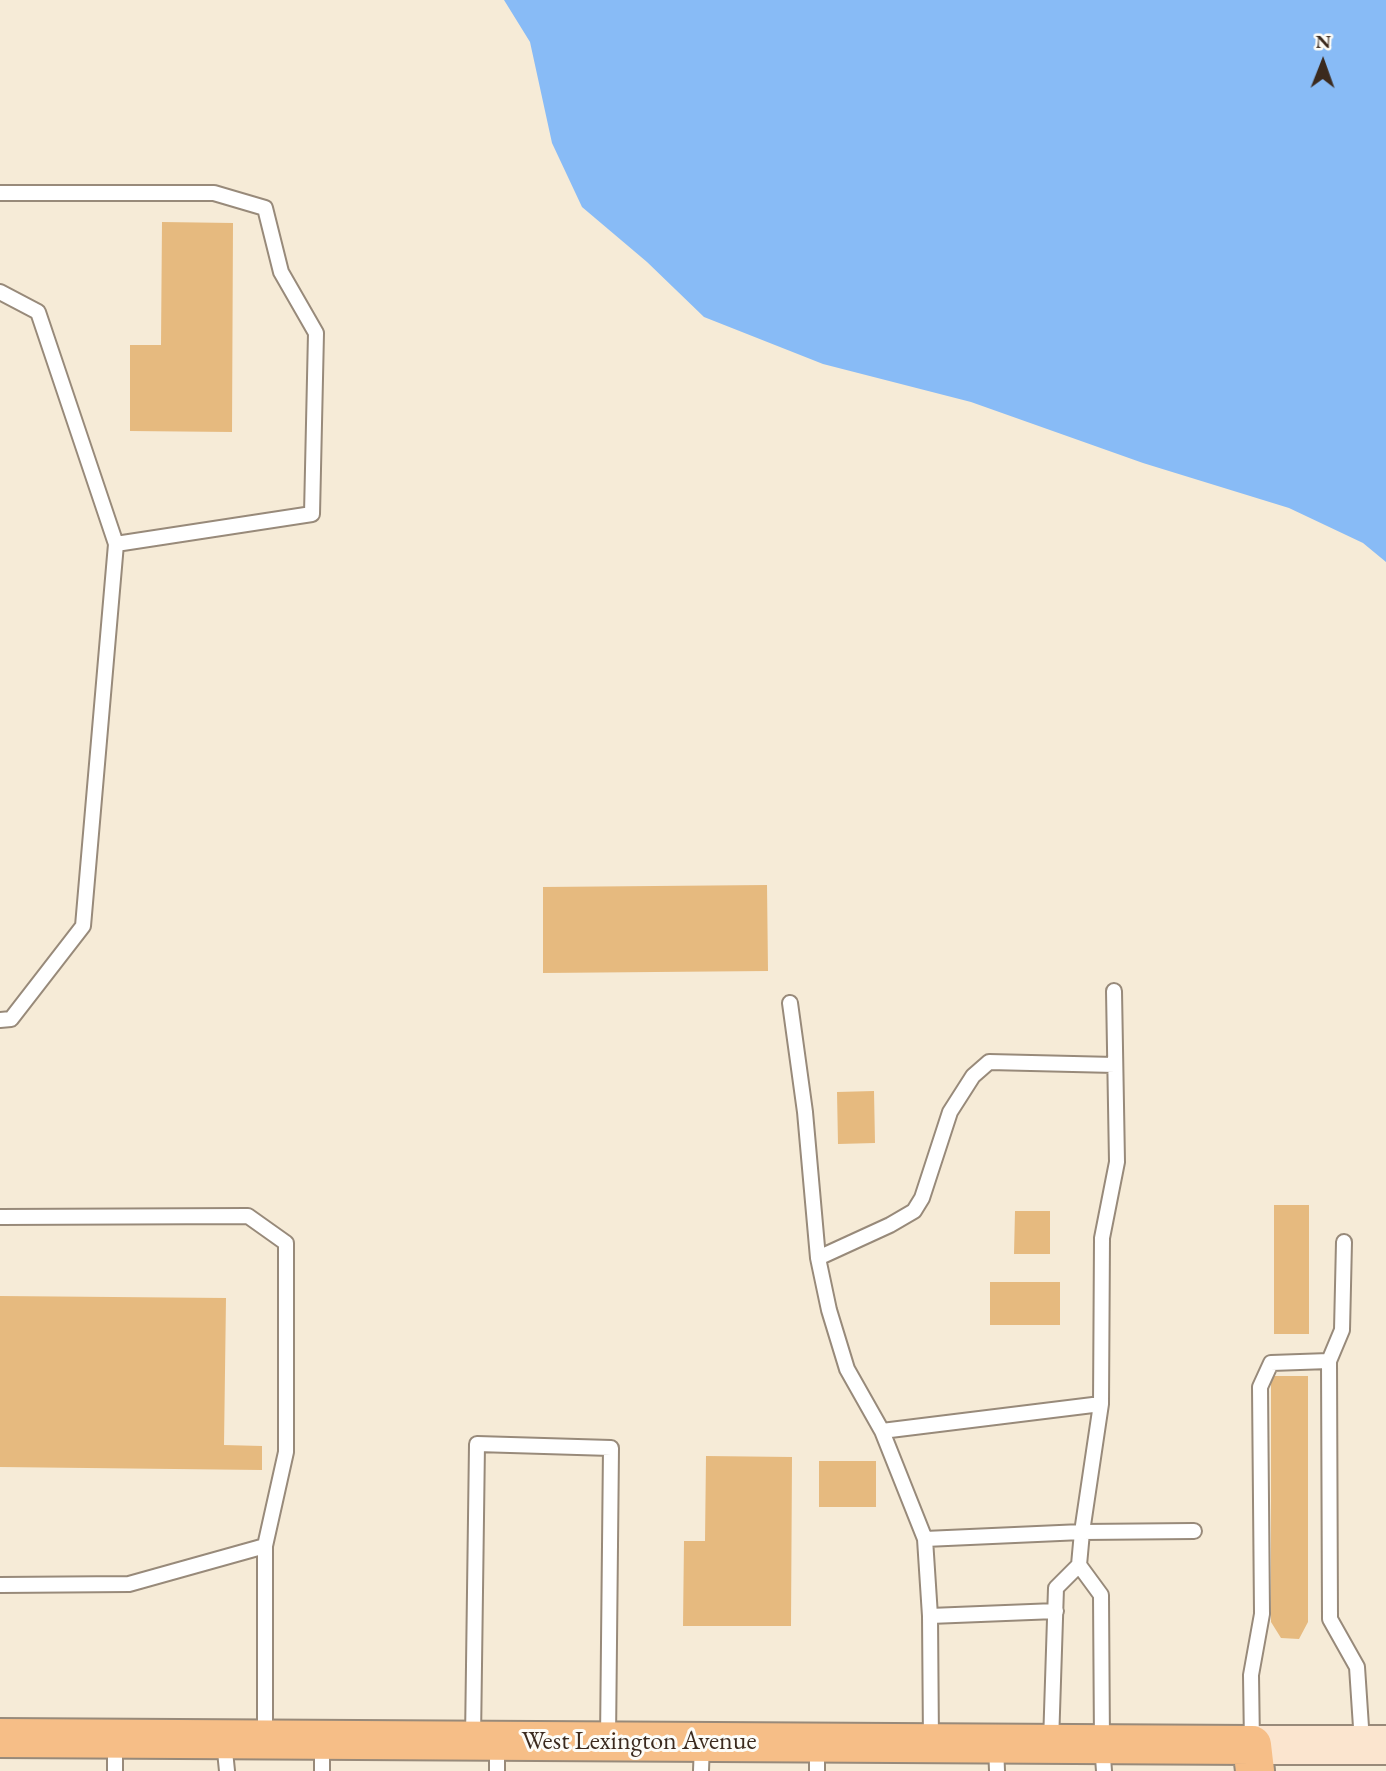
<!DOCTYPE html>
<html>
<head>
<meta charset="utf-8">
<style>
  body { margin:0 }
  #map { position:relative; width:1386px; height:1771px; overflow:hidden; background:#f6ebd7; font-family:"EB Garamond",serif }
  canvas { display:block }
  .north { position:absolute; left:1288px; top:28px; width:70px; height:70px; -webkit-text-stroke:5px #fdfcf7; paint-order:stroke; rotate:1deg; font-size:19px; font-weight:700; line-height:28px; text-align:center; color:#3b2a1e }
  .north::after { content:''; display:block; margin:auto; width:24px; height:32px; background:#3b2a1e; clip-path:polygon(50% 0,100% 100%,50% 72%,0 100%) }
</style>
</head>
<body>
<div id="map">
<canvas width="1386" height="1771"></canvas>
<div class="north">N</div>
</div>
<script>
const context = document.querySelector('canvas').getContext('2d');
context.lineJoin = 'round';
function paint(path, color) { context.fillStyle = color; context.fill(path, 'evenodd'); }
function stroke(path, color, width, dash) { context.strokeStyle = color; context.lineWidth = width; context.lineCap = dash ? 'butt' : 'round'; context.setLineDash(dash || []); context.stroke(path); }
function label(font, color, halo, rows, align = 'center') {
  context.font = font + ' "EB Garamond",serif'; context.lineWidth = 6; context.setLineDash([]); context.textBaseline = 'middle'; context.strokeStyle = halo; context.fillStyle = color; for (const [text, x, y, turn = 0] of rows) {
    context.save(); context.translate(x, y); context.rotate((+turn || 0) * Math.PI / 180); context.textAlign = isNaN(turn) ? turn : align; if (halo) context.strokeText(text, 0, 0); context.fillText(text, 0, 0); context.restore();
  }
}
paint(new Path2D(`
  M504 0H1386V562L1363 543 1289 508 1143 463 971 402 823 364 704 317 647 262 582 207 552 143 530 42Z`), '#88bbf6');
paint(new Path2D(`
  M162 222 233 223 232 432 130 431V345H161Z
  M767 885 768 971 543 973V887Z
  M874 1091 875 1143 838 1144 837 1092Z
  M1274 1205H1309V1334H1274Z
  M1015 1211H1050V1254H1014Z
  M990 1282H1060V1325H990Z
  M0 1296 226 1298 224 1445 262 1446V1470L0 1467Z
  M1271 1376H1308V1622L1299 1639 1281 1638 1271 1622Z
  M706 1456 792 1457 791 1626H683L684 1541H705Z
  M819 1461H876V1507H819Z`), '#e6ba7f');
const service = new Path2D(`
  M0 193H214L265 208 281 272 316 333 312 514 116 544 83 926 11 1019 0 1020
  M0 292 38 312 116 544
  M790 1003 805 1112 818 1258 829 1310 847 1369 882 1431 925 1539 930 1616 931 1743
  M0 1217 248 1216 286 1243V1452L265 1546
  M1344 1242 1342 1330 1329 1361 1330 1619 1357 1667 1362 1742
  M818 1258 890 1225 914 1211 922 1198 950 1112 973 1076 989 1062 1115 1065
  M882 1431 1101 1404
  M925 1539 1082 1532 1194 1531
  M0 1585 129 1584 265 1546V1738
  M930 1616 1056 1611
  M473 1739 477 1444 611 1448 608 1740
  M115 1740V1771
  M224 1741 227 1771
  M497 1741V1771
  M1051 1743 1056 1588 1079 1565
  M1252 1744 1251 1675 1262 1614 1260 1387 1271 1363 1329 1361
  M996 1745 997 1771
  M322 1771V1741
  M701 1771 702 1743
  M817 1771V1744
  M1104 1771 1102 1744 1101 1595 1079 1565 1082 1532 1101 1404 1102 1238 1117 1162 1114 991`);
const secondary = new Path2D(`
  M1252 1745H1386`);
const primary = new Path2D(`
  M0 1738 1252 1745 1255 1771`);
stroke(service, '#988a7a', 18);
stroke(secondary, '#988a7a', 42);
stroke(primary, '#988a7a', 42);
stroke(service, '#fff', 14);
stroke(secondary, '#fbe5cf', 38);
stroke(primary, '#f6be87', 38);
label('26px', '#3b2a1e', '#fdfcf7', [
  ["West Lexington Avenue",639,1742]
]);
</script>
</body>
</html>
